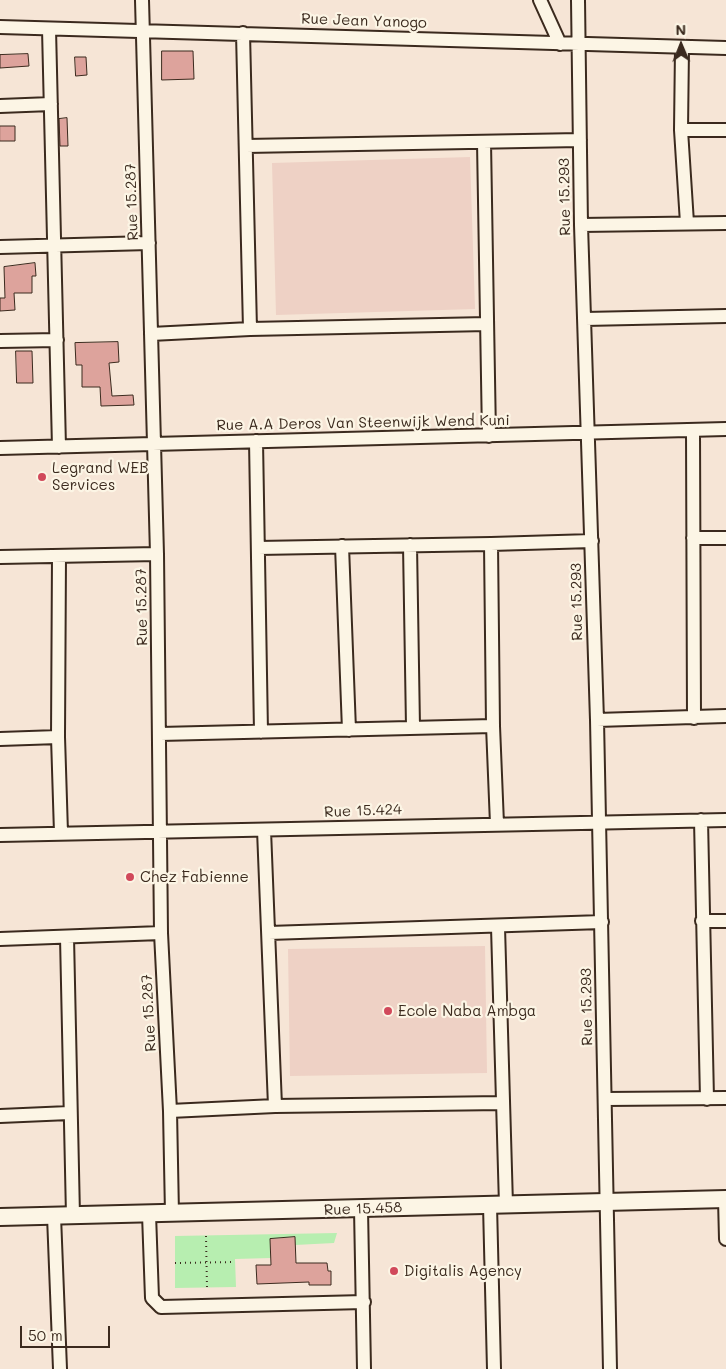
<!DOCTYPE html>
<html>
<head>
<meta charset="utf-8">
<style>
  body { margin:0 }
  #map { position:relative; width:726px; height:1369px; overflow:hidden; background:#f6e5d6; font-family:Mali,sans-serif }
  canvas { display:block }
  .north { position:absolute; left:656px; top:20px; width:50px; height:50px; -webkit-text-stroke:4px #fcf5e5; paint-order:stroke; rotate:359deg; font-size:14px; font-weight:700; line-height:20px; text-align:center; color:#3b2a1e }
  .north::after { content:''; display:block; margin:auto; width:18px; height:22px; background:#3b2a1e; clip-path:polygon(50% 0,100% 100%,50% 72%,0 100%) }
  .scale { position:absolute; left:20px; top:1326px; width:90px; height:22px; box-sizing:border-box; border:2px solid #3b2a1e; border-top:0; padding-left:6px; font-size:15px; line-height:18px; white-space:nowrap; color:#3b2a1e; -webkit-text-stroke:4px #fcf5e5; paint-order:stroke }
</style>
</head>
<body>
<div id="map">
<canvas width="726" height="1369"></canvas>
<div class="north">N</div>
<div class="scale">50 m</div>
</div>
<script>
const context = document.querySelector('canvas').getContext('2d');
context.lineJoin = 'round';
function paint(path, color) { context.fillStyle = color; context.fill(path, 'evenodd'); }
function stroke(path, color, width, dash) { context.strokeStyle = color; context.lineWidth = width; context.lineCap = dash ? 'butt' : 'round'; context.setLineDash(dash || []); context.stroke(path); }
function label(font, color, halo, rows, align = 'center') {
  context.font = font + ' Mali,sans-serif'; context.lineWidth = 4.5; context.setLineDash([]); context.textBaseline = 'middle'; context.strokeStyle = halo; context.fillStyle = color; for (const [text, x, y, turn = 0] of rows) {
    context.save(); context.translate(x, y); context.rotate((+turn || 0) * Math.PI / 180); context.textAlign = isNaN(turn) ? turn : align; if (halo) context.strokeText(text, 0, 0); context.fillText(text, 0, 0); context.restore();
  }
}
paint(new Path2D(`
  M470 157 475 309 276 315 272 163Z
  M485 946 487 1073 290 1076 288 949Z`), '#eed1c5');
paint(new Path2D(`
  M337 1233 334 1243 295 1245V1237L270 1239 271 1258 235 1259 236 1287 175 1288V1236Z`), '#b7eeb0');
const building = new Path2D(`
  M162 51H193L194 79 162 80Z
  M28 54 29 66 0 68V55Z
  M75 57H86L87 75 76 76Z
  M67 118 68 146H60L59 119Z
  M0 126H15V141H0Z
  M35 263 36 276H32V293H14L15 310 0 311V298H5L4 267Z
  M118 342 119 362 109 363 112 396 133 395 134 405 101 406 100 387H82V365H76L75 343Z
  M16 351H32L33 383H17Z
  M295 1237 296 1263H327L328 1271H331V1285H309V1282L257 1284 256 1265H271L270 1239Z`);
paint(building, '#dda39c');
stroke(building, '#3b2a1e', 1);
const minor = new Path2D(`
  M142 0 157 554 161 933 170 1111 172 1214
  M540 0 560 44
  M578 0 581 225 597 720 610 1369
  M0 27 726 48
  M49 29 59 447
  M243 33 250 329
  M682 48 681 130 687 223
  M0 106 51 104
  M681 130H726
  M484 142 489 436
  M246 146 580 140
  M581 225 726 223
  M0 247 149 243
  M585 319 726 316
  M151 334 250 329 487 324
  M0 341 57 340
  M693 430 694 718
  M256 441 261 732
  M0 448 726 429
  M693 538H726
  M491 544 493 726 497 824
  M410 545 413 727
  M342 546 349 730
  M258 548 491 544 592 541
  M59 556 58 737 61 833
  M0 557 157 554
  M597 720 726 716
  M160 734 493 726
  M0 739 58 737
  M701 820 707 1099
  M264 830 275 1106
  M0 835 726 820
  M702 921H726
  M498 927 506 1205
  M269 933 602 922
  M67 937 73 1216
  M0 939 161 933
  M606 1099 726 1098
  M170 1111 275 1106 502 1103
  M0 1116 69 1113
  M725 1199 726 1239
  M490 1205 494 1369
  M361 1209 364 1369
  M149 1214 152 1298 161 1307 364 1302
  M54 1216 60 1369`);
const major = new Path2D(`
  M0 1217 726 1199`);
stroke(minor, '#3b2a1e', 16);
stroke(major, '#3b2a1e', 20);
stroke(new Path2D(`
  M206 1236 207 1288
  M175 1263 235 1262`), '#3b2a1e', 2, [1, 4]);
stroke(minor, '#fcf5e5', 12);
stroke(major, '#fcf5e5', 16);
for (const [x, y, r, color] of [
  [42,477,5,"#d1495b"],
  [130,877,5,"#d1495b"],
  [388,1011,5,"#d1495b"],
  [394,1271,5,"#d1495b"]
]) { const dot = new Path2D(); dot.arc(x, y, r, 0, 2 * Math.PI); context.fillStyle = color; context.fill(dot); stroke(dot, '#fcf5e5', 2); }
label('15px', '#3b2a1e', '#fcf5e5', [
  ["Rue Jean Yanogo",364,21,2],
  ["Rue 15.293",565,197,-91],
  ["Rue 15.287",132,202,-92],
  ["Rue A.A Deros Van Steenwijk Wend Kuni",363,423,-1],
  ["Rue 15.293",577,602,-91],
  ["Rue 15.287",142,607,-91],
  ["Rue 15.424",363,811,-2],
  ["Rue 15.293",587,1007,-91],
  ["Rue 15.287",149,1013,-93],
  ["Rue 15.458",363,1209,-2]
]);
label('15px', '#3b2a1e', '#fcf5e5', [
  ["Legrand WEB",52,468],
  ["Services",52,485],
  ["Chez Fabienne",140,877],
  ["Ecole Naba Ambga",398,1011],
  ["Digitalis Agency",404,1271]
], 'left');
</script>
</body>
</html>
